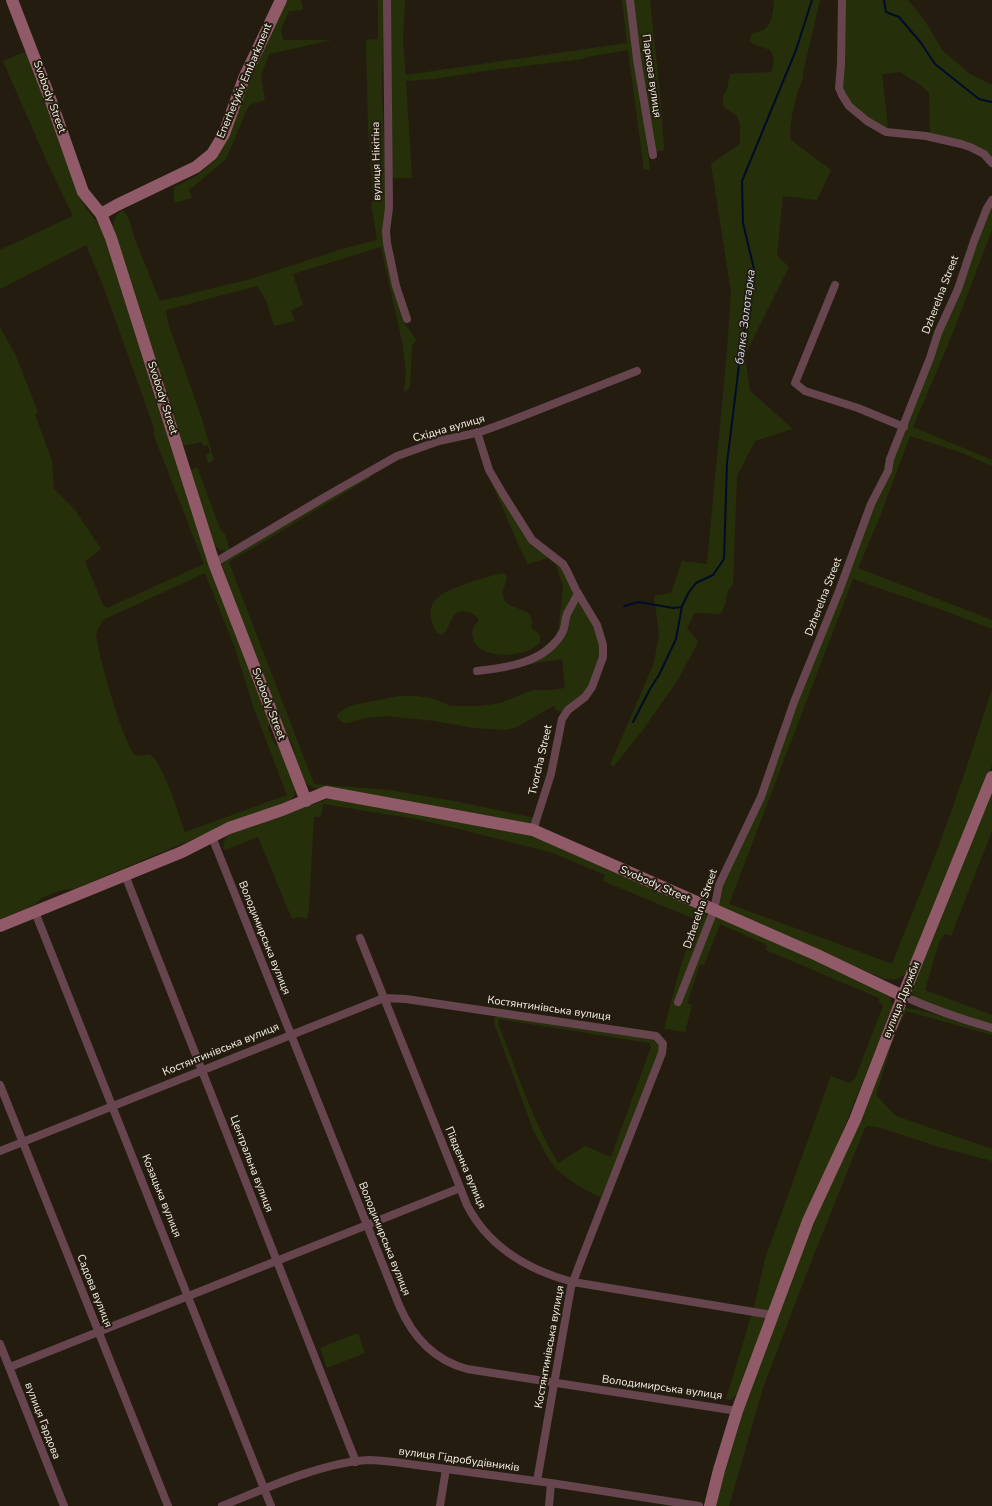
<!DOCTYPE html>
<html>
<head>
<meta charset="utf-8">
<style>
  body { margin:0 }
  canvas { display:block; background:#241c0f }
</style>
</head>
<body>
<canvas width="992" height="1506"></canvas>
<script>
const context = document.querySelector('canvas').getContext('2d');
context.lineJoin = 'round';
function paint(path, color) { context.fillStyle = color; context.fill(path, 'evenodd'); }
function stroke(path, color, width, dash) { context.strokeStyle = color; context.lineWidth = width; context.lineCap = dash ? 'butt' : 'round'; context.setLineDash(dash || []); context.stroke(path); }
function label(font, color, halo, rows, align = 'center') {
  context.font = font + ' "Nunito Sans",sans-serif'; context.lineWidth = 4; context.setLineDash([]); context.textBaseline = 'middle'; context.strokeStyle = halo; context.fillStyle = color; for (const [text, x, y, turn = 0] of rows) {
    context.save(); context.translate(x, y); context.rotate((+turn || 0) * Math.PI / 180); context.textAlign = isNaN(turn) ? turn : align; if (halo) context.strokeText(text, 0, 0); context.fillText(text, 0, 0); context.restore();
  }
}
paint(new Path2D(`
  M284 0H301L303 10 289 11 281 29 283 40H332L269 54 261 76 265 100 249 105 226 159 189 190 192 198 178 202 174 201V187C198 176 204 173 220 151Z
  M378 0H384L382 94 387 197 385 237 405 324 417 341 412 344 410 388 404 392 406 372 403 346 381 247 293 274 303 305 291 310 295 321 274 326 266 300 257 286 166 310 168 323 201 416 214 460 208 463 206 455 210 453 208 445 203 446 202 442 181 446 112 228C114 220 115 214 123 210L129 219 135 240 160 301 251 279 342 249 377 240 371 203 373 202 368 128 366 40 378 39Z
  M391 0H405L403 43 406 75 627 43 622 0H628L650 169 644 170 628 50 587 57 583 59 484 71 435 79 406 81 412 178H391Z
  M633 0H650C654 40 659 79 662 119 662 130 664 140 664 150L655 152 645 93Z
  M774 0H820L803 73C804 79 801 83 799 88 795 100 788 128 791 140L831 170 817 200 783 196 777 255 789 267 745 355 750 391 793 429 755 441 737 476 733 585 728 590 725 606 720 614 695 613 687 628 698 642 678 680 642 731 614 766 610 765 654 663 659 634 654 596 671 593 682 561 707 564 727 351 731 292 711 164 740 144V124L737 116 724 107 723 103V96L727 89 730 74 771 72C775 65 775 57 770 50L753 44 750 41 751 35C754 32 758 32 763 30 773 25 773 10 774 0Z
  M845 0H908L923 18 943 51 970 74 992 85V161L989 158 930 135 929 93 919 84 900 72 882 74 888 128 877 125 853 105 841 90Z
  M27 51 80 194 85 207 103 229 200 534 233 630 270 723 268 728 275 745 279 746C283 757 295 780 295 791 295 795 292 799 289 802L210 832 74 889H67L59 891 42 898 34 905 0 919V327L16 356 38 412 35 414 52 461 54 489 75 510 101 549 85 561 103 605 107 608 204 564 154 436V428L104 288 86 245 0 289V250L73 216 48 164 3 61ZM205 573 235 648 254 709 287 795 185 832C179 816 163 761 149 754L139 756 135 755C123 743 98 654 96 635L98 629 103 620Z
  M992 204V230L952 335 913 427 992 460V466L960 452 910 436 879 519 858 568 992 620V629L945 611 853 579 729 904 847 947 892 964C907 925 923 887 938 848 958 795 975 742 992 689V765L908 971C900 980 893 981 882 978L718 908V893L787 728 892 458 904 434 935 346Z
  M197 467 221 531 225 534 230 551C220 551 216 549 212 540L189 471Z
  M368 475 371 477 265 541 230 561 229 563 314 784 389 790 459 802 530 817 534 819 531 826 315 788 304 783 293 759 295 753 290 739 284 735 222 566 221 561Z
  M491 481 502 496 527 537 563 568 590 618 600 643V659L585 694 561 712 555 709V705L517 727 506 730 473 728 435 721 386 716 366 718 347 723 342 722 337 717V714L348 707 358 704 399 696H416L431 698 451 706H481L500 703 533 690H552L565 688 562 659 531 664 526 658 538 652 558 634 563 586 556 565 548 558 528 564 519 546Z
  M502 573 505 574 507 578C506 585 500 592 504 599 509 612 538 606 531 628 534 631 539 632 540 636 547 654 480 666 473 638 471 630 473 627 478 622V618C472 612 464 610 457 612 450 619 449 628 443 635L437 633C422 605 435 595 460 586 474 580 488 577 502 573Z
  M992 784V831L951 936 945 934 939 942 925 990 992 1015V1024L953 1012 917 998 913 995 911 989Z
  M332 798 523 833 540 838 705 911 707 916 713 918 719 917 889 994 893 1006 737 1394 730 1400 726 1399 755 1303 765 1259 831 1076 849 1083 855 1079 883 1006 879 1002V998L766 950 767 945 720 924 704 965 700 964 687 1003 692 1005 685 1032 664 1029 680 968 697 920 603 881 605 875 553 853 467 831 422 820 323 804 321 817H314L309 908 307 919 298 917 292 919 258 837 225 850 223 848 225 839 230 833 274 817Z
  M904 1008 920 1010 992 1032V1035L906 1011 894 1036 876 1095 896 1116 992 1149V1161L939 1147 878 1127 867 1126 864 1130 811 1262 763 1388 729 1506H714L746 1398 794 1268Z
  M498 1016 646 1037 653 1040 659 1046V1051L601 1198 577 1185 556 1169 547 1156 534 1132 494 1023 495 1017ZM499 1019 649 1043 651 1047 611 1157 585 1146 558 1163C532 1119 516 1070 498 1023Z
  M358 1333 365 1353 327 1368 320 1348Z`), '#25300a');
stroke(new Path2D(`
  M884 0 886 12 899 17 921 43 935 64 955 80 979 99 992 102
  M624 606 639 602 673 608 682 607
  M633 722 650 689 659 675 676 639 682 606 689 592 696 583 713 575 724 559 727 463 739 365 754 269 743 223 742 181 796 50 812 0`), '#000c29', 2);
stroke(new Path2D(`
  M387 0 389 208 386 231 387 243 396 286 407 319
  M630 0 637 59 653 155
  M842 0 841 64 839 88 842 95 849 106 867 121 886 132 926 136 961 144 970 147 984 154 992 163
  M835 285 795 383 805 391 858 408 904 427
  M477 432 489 470 503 494 532 540 563 564 567 571 576 590 597 625 603 645V657L592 687 585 697 568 710 562 719 551 774 533 830
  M214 563 325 497 397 456 439 441 480 432 510 421 637 371
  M477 671C507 668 546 662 562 633 566 627 564 619 568 612 571 606 575 600 578 593
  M212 837 399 1305C412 1336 434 1360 467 1369L737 1411
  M125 875 356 1462
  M35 912 271 1506
  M360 938 467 1205C488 1246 528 1270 573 1282L772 1315
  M903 996C932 1009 961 1019 992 1028
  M678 1002 714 910 719 885 761 797 794 702 839 591 871 504 888 471 890 459 930 358 938 333 958 289 974 241 987 208 992 200
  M0 1085 168 1506
  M0 1151 384 998 406 999 656 1036 663 1044 662 1053 582 1258 571 1287 537 1481
  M0 1344 64 1506
  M10 1367 460 1188
  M222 1506C264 1489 323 1462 369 1460 377 1460 385 1461 394 1462L551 1483 699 1506
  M440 1506 446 1469
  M549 1506 551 1483`), '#67454e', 8);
stroke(new Path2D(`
  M12 0 51 101 83 192 101 214 111 238 214 563 306 801
  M101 214 117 205 196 167 212 154 224 134 244 78 281 0
  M0 926 182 852 229 828 282 810 326 792 533 830 817 955 903 996
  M710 1506 719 1470 737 1411 808 1221 855 1120 903 996 992 777`), '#905a69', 12);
label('11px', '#f8f2ea', '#241c0f', [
  ["Паркова вулиця",651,76,82],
  ["Enerhetykiv Embarkment",245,81,-67],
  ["Svobody Street",49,97,70],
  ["вулиця Нікітіна",377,161,-91],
  ["Dzherelna Street",941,295,-69],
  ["Svobody Street",162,398,72],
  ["Східна вулиця",449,429,-16],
  ["Dzherelna Street",824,597,-69],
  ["Svobody Street",268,704,69],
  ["Tvorcha Street",541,760,-77],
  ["Svobody Street",655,885,24],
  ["Dzherelna Street",701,909,-71],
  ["Володимирська вулиця",264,938,68],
  ["вулиця Дружби",902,1000,-68],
  ["Костянтинівська вулиця",549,1009,8],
  ["Костянтинівська вулиця",221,1050,-22],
  ["Центральна вулиця",251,1164,69],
  ["Південна вулиця",465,1168,67],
  ["Козацька вулиця",161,1196,68],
  ["Володимирська вулиця",384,1239,68],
  ["Садова вулиця",94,1291,68],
  ["Костянтинівська вулиця",550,1347,-80],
  ["Володимирська вулиця",662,1388,8],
  ["вулиця Гардова",42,1421,69],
  ["вулиця Гідробудівників",459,1460,8]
]);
label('italic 12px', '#d2dff0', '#241c0f', [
  ["балка Золотарка",746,317,-83]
]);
</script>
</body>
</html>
